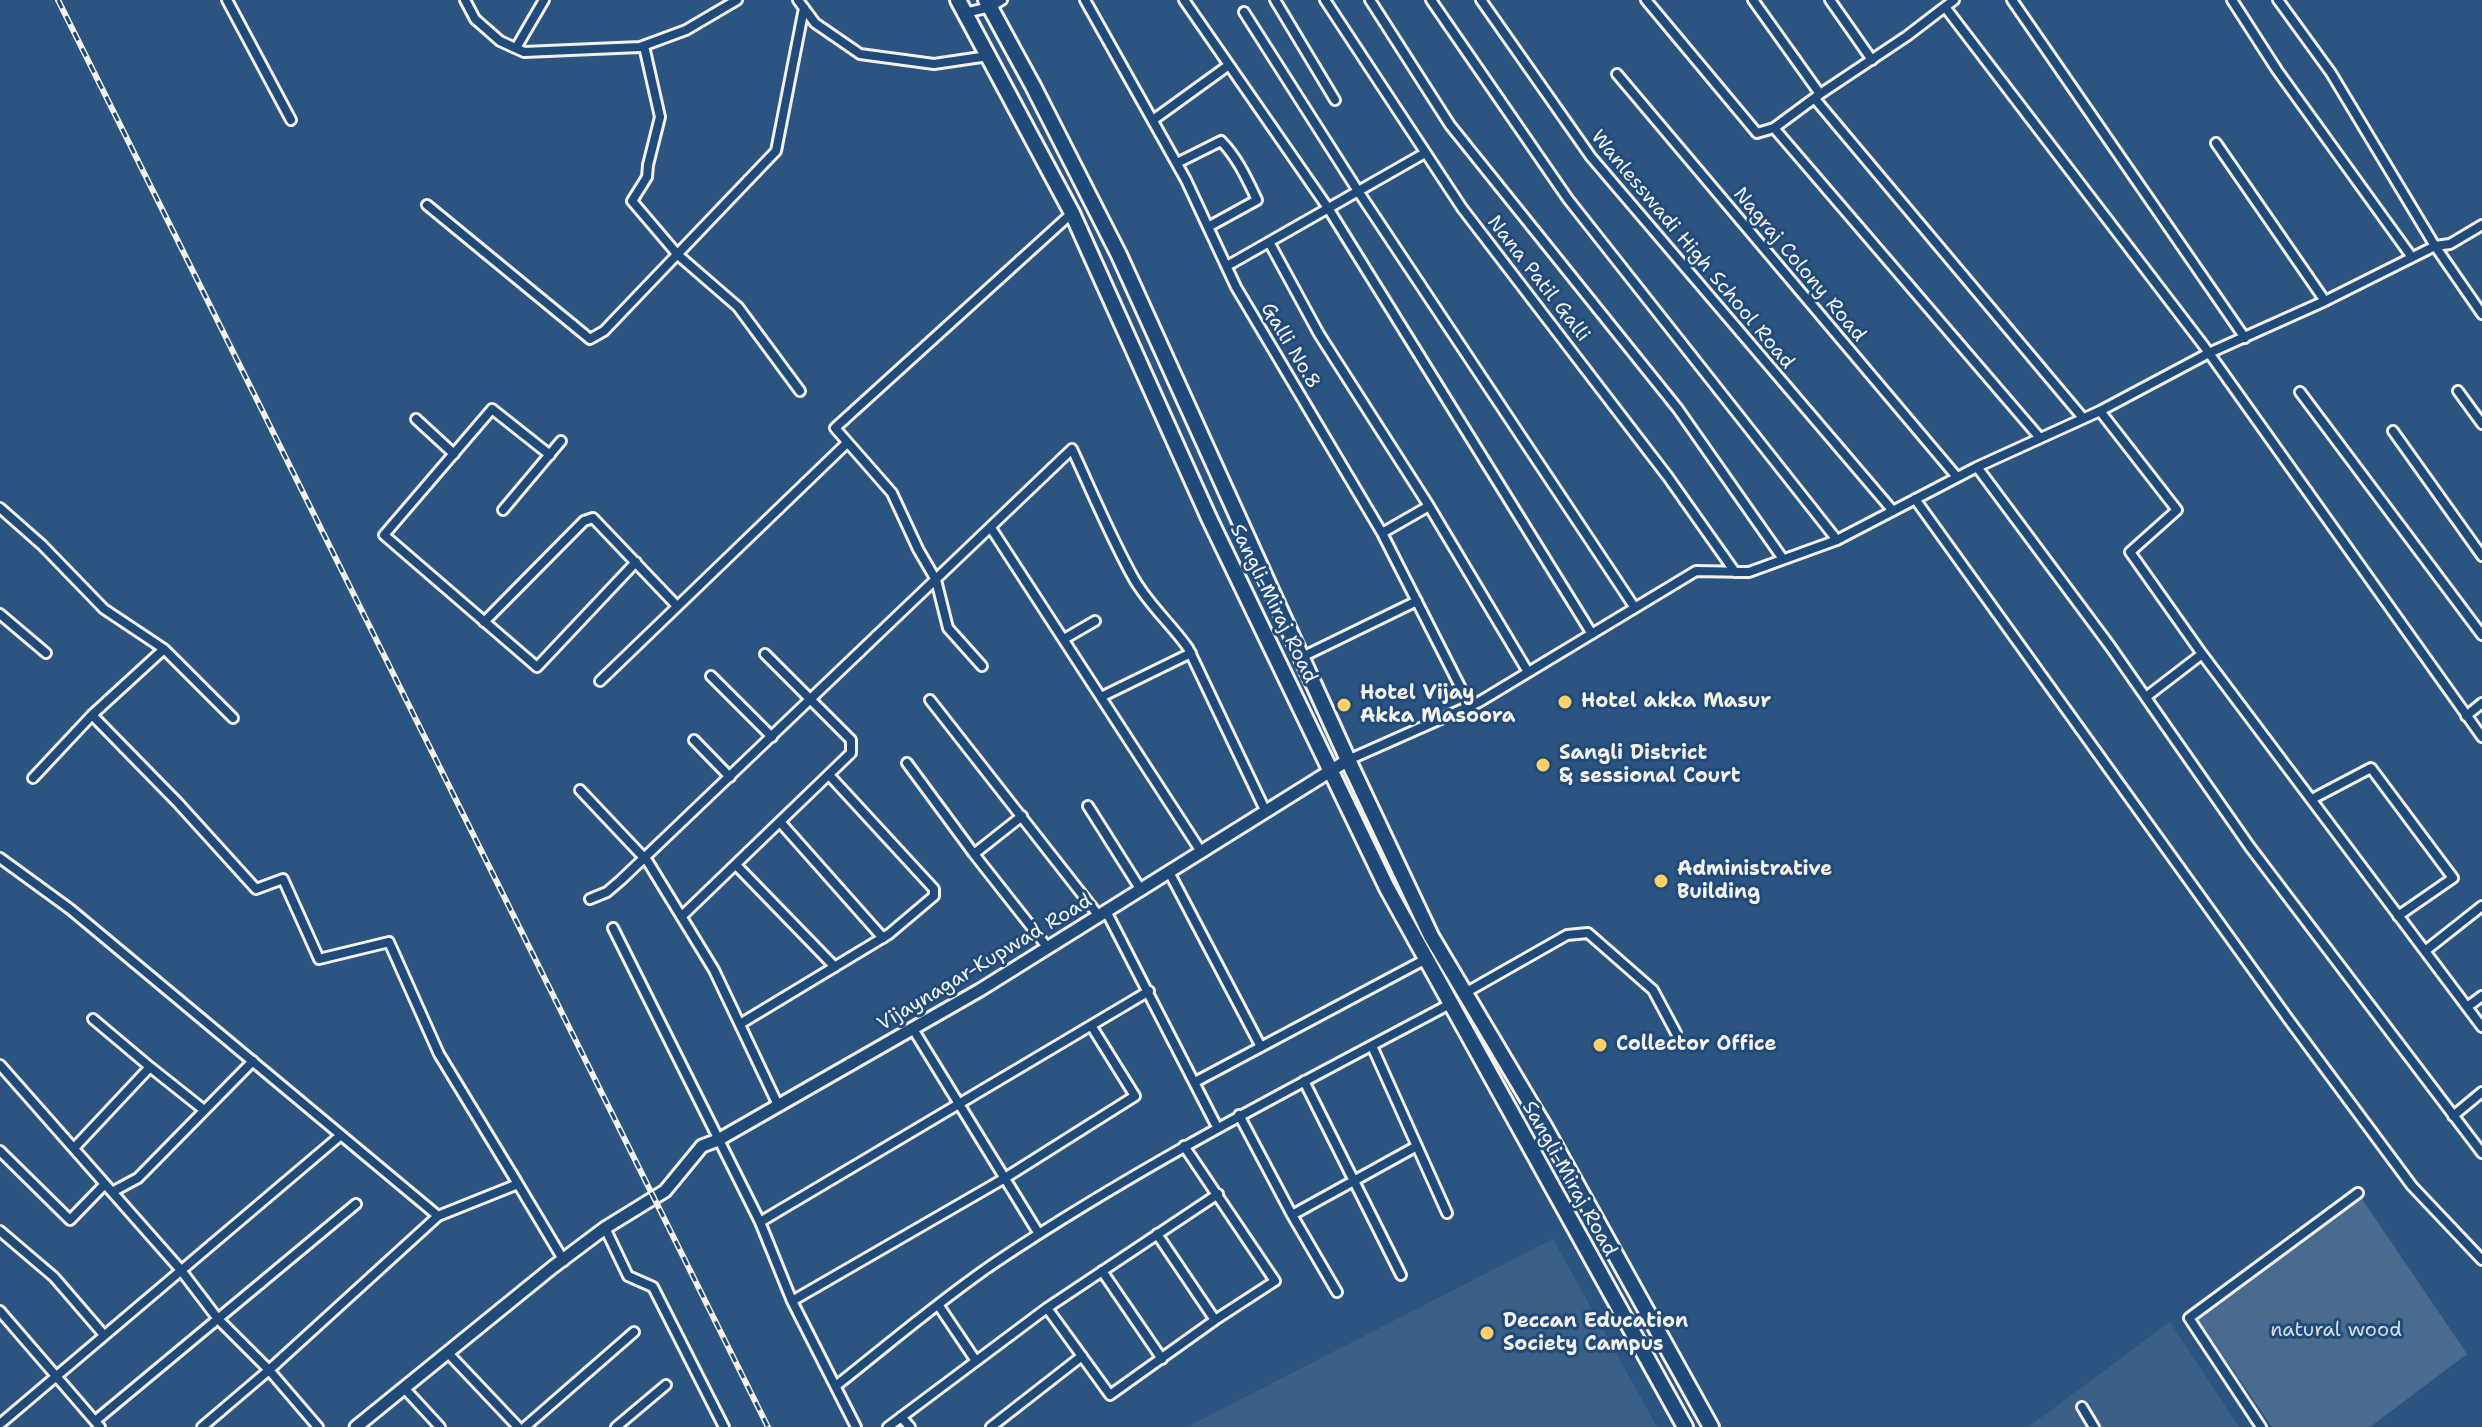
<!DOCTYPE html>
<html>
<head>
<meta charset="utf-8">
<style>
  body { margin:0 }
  canvas { display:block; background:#2c5481 }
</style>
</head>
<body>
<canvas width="2482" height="1427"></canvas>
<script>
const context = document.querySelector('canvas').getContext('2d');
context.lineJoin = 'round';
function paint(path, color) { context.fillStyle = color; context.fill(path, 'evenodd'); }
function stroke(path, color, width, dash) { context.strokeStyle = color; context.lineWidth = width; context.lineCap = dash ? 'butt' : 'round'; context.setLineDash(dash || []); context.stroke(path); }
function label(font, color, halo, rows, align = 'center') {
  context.font = font + ' "Shantell Sans",sans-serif'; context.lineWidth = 6; context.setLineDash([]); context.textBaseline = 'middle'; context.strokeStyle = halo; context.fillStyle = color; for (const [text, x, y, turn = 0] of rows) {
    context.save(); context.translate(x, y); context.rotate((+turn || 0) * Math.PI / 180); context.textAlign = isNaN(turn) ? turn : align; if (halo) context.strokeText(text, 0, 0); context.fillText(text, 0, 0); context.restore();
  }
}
paint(new Path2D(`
  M1553 1239 1657 1427H1187Z
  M2170 1322 2239 1427H2028Z`), '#3b6088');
paint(new Path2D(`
  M2358 1193 2467 1354 2370 1427H2272L2198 1319Z`), '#496b90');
const street = new Path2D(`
  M227 0 291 120
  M465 0 475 19 500 41 524 52 640 47 686 30 737 0
  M798 0 815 23 860 54 934 64 988 56
  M1085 0 1186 180 1236 287 1382 533 1470 706
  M1184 0 1328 208 1592 634
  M1275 0 1335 100
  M1325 0 1462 208 1668 477 1735 572
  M1370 0 1450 125 1678 409 1783 559
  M1431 0 1568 199 1837 540
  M1481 0 1591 157 1893 511
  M1646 0 1757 133 1774 128 1820 94 1753 0
  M1830 0 1872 60
  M2012 0 2245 338
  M2232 0 2277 70 2411 256
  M2278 0 2331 73 2435 246 2482 314
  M1945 7 2204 346 2482 737
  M1244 12 1358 191 1635 608
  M965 13 990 7 1002 0
  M644 46 660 117 648 165 647 177 632 201 678 255 738 307 800 391
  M516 48 544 0
  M1617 74 1957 477
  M1820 94 1907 36 1954 0
  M1815 99 2083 418
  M1153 120 1229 65
  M1774 128 2040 438
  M2216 143 2325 301
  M1177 163 1221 141C1237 157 1247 179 1257 200L1208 227
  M427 205 590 339 604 331 776 151 804 8
  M1269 242 1319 334 1429 506
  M1227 266 1425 153
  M2458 391 2482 424
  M2300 392 2482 635
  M2100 411 2177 510 2130 552 2202 654 2482 1027
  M416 419 454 454
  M2393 431 2482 556
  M550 455 492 409 384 535 537 667 636 562
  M1977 467 2110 646 2250 847 2482 1153
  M1915 499 2289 1020 2412 1186 2482 1260
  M0 508 42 545 104 609 164 649 233 718
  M503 510 561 441
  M991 528 1202 853
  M1382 533 1429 506 1528 672
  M0 614 46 653
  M484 622 584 521 593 518 676 605
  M1064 639 1095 621
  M1302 657 1417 601
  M982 666 948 628 936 580 918 549 892 493 835 428 1072 213
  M711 676 772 737
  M600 681 847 443
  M1101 697 1191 653
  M2146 697 2202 654
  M930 700 1099 916
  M92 715 164 649
  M2466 716 2482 703
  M694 740 730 777
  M1348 760 1479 702 1696 571 1749 572 1837 540 1977 467 2100 411 2209 353 2325 301 2435 246 2450 244 2482 225
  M907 763 974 854 1048 948
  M33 778 92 715 178 803 256 889 283 879 319 959 389 942 439 1054 518 1184
  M580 790 648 862 714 970 778 1105
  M2312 799 2371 768 2453 878 2398 916
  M1088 806 1141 890
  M781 823 883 938
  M974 854 1022 816
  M0 858 70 909 438 1216
  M736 865 835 967
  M1169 872 1261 1047
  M590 899 607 892 621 880 1072 449C1092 492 1111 538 1134 579 1149 605 1171 624 1188 648L1266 812
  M1106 911 1217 1127
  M682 916 851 753V740L765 654
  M613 928 760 1222 792 1301 856 1427
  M2425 951 2482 906
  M1465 993 1567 935 1588 933 1653 990 1676 1033
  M2467 1007 2482 996
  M740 1024 889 934 934 896V889L829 775
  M913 1029 1039 1234
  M1372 1046 1447 1213
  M0 1065 105 1184
  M150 1067 204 1110
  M1304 1081 1401 1275
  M1195 1082 1426 959
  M1239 1115 1292 1215 1337 1292
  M2453 1116 2482 1092
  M75 1147 150 1067 93 1019
  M0 1151 70 1220 105 1184 180 1269 218 1319 269 1370 202 1427
  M112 1192 138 1178 253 1061
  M1292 1215 1417 1146
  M760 1222 1149 991
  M605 1228 628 1276 653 1287 724 1427
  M0 1231 54 1277 104 1335
  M1157 1234 1215 1320
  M1102 1271 1162 1359
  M792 1301 1005 1178 1135 1096 1092 1027
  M939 1306 976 1361
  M1047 1308 1218 1194
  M0 1311 100 1427
  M447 1352 518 1427
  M837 1385C889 1344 940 1300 996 1262 1141 1165 1296 1086 1450 1004
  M405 1389 440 1427
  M2082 1407 2094 1427
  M901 1417 910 1427
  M95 1421 356 1204
  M0 1424 341 1135
  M318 1427 269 1370 438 1216 518 1184 564 1261
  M525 1427 634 1332
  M616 1427 666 1385
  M888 1427 1047 1308 1110 1395 1215 1320 1275 1281 1184 1146
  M991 1427 1082 1356
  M2261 1427 2189 1318 2358 1193`);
const secondary = new Path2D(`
  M356 1427 553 1267 605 1228 665 1191 702 1146 718 1140 980 990 1348 760`);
const highway = new Path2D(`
  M958 0 1072 213 1209 518 1387 888 1685 1427
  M986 0 1033 86 1119 255 1348 760 1431 936 1544 1126 1711 1427`);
stroke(street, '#f4f1e8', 14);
stroke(secondary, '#f4f1e8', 17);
stroke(highway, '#f4f1e8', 20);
stroke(street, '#1f4a7a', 8);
stroke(secondary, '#1f4a7a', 11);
stroke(highway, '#1f4a7a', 14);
const rail = new Path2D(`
  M58 0 768 1427`);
stroke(rail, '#f4f1e8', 6);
stroke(rail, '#1f4a7a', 3, [9]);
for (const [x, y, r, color] of [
  [1565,702,8,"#ffd166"],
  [1344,705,8,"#ffd166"],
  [1543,765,8,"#ffd166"],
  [1661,881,8,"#ffd166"],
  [1600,1045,8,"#ffd166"],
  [1487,1333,8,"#ffd166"]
]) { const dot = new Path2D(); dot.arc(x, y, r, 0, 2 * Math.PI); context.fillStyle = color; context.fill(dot); stroke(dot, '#1f4a7a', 3); }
label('20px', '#f4f1e8', '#1f4a7a', [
  ["Wanlesswadi High School Road",1692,250,50],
  ["Nagraj Colony Road",1799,265,50],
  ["Nana Patil Galli",1538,279,52],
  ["Galli No.8",1290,346,59],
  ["Sangli-Miraj Road",1273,604,64],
  ["Vijaynagar-Kupwad Road",985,963,-31],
  ["Sangli-Miraj Road",1569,1179,61]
]);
label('bold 20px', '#f4f1e8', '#1f4a7a', [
  ["Hotel Vijay",1360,694],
  ["Akka Masoora",1360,717],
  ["Hotel akka Masur",1581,702],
  ["Sangli District",1559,754],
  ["& sessional Court",1559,777],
  ["Administrative",1677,870],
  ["Building",1677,893],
  ["Collector Office",1616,1045],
  ["Deccan Education",1503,1322],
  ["Society Campus",1503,1345]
], 'left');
label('20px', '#dadddb', '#1f4a7a', [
  ["natural wood",2336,1331]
]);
</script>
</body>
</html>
